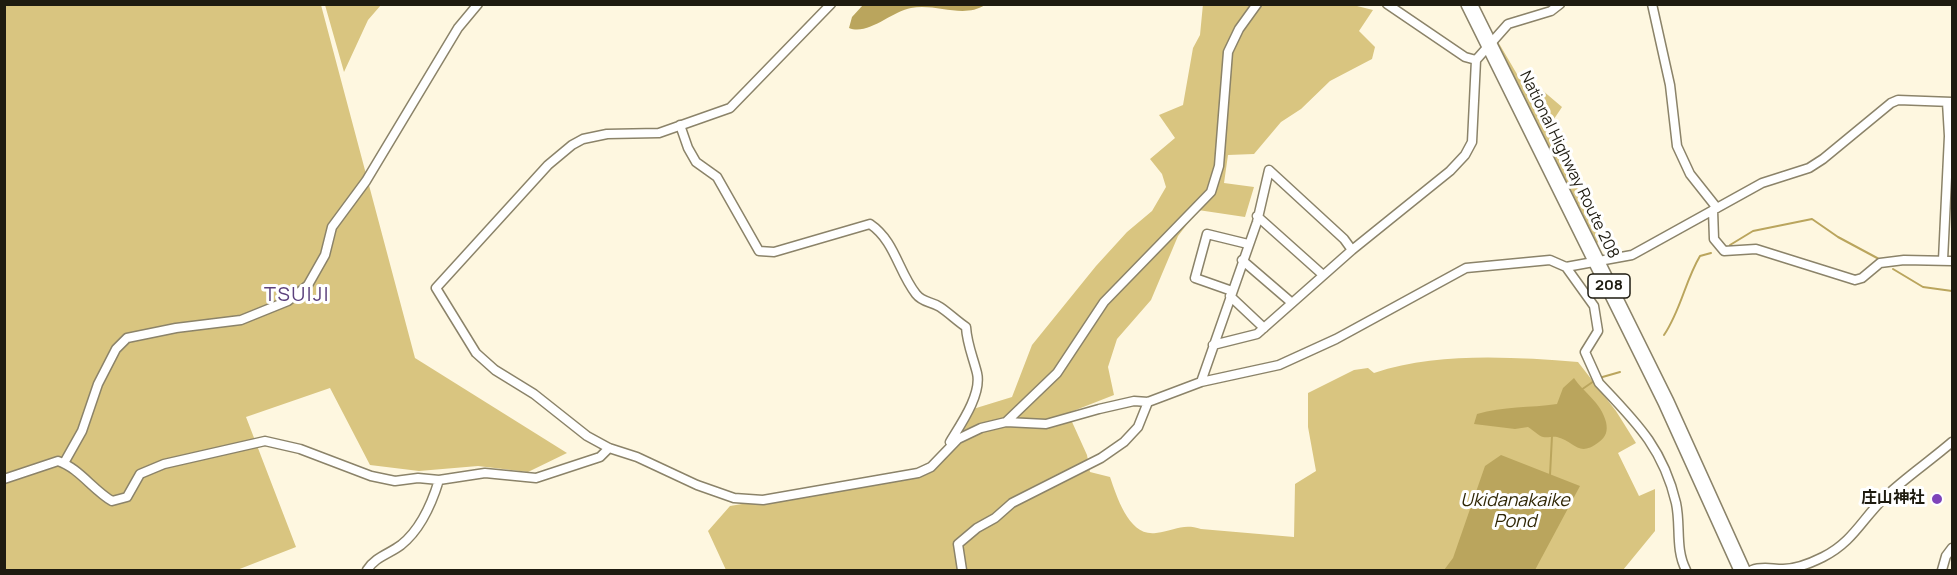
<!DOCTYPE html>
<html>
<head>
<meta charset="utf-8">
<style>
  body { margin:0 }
  #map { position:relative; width:1957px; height:575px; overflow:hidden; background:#fef7e0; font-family:Manrope,sans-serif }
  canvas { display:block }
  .frame { position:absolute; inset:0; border:6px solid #1e1b10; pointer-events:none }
</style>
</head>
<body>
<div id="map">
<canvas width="1957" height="575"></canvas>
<div class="frame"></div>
</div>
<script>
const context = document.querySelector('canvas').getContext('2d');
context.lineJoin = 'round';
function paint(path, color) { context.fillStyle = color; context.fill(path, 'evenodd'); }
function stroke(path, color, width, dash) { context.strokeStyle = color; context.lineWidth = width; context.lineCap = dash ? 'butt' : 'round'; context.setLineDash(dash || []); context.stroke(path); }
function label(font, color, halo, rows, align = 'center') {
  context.font = font + ' Manrope,"Noto Sans JP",sans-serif'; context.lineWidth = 6; context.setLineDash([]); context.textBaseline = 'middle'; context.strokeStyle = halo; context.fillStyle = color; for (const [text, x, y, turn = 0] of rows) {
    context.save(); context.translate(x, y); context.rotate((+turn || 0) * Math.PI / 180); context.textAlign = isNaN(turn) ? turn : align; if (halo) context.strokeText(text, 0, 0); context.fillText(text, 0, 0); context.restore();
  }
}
paint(new Path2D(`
  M1203 4 1353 5 1373 10 1359 31 1375 47 1372 59 1330 81 1301 109 1281 122 1254 154 1228 155 1224 183 1254 187 1245 217 1198 210 1178 236 1151 300 1117 339 1108 367 1114 395 1068 413 1087 455 1090 472 1110 477C1117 497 1129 537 1156 533 1175 531 1182 523 1201 529L1294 537 1295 484 1316 471 1308 427V393L1354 370 1368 368 1374 373C1438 352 1511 357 1578 362L1616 411 1636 443 1618 453 1639 496 1655 489V531L1623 570H726L708 531 730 506 878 481 932 463 973 409 1012 397 1032 345 1096 266 1127 232 1152 211 1166 187 1162 174 1150 159 1175 138 1159 115 1183 105 1193 48 1200 35Z
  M4 5H321L415 358 567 453 528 472 478 466 419 471 370 465 330 388 246 417 296 547 237 570H5Z
  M325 5H381L368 20 344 72Z
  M1497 40 1521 81 1542 90 1562 107 1550 125 1572 165 1569 170 1601 240 1597 243 1493 45Z`), '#d9c580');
paint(new Path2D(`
  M863 5V4L985 5C963 19 936 3 911 8 892 11 868 36 849 28L852 17Z
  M1574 378C1584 393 1601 402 1606 422 1608 431 1606 437 1599 442 1578 458 1576 442 1557 437 1553 436 1548 438 1543 437 1539 436 1533 430 1528 427L1515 429 1474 424 1477 414C1503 406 1530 408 1557 404L1563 388Z
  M1501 455 1580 486 1535 570H1444L1453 558 1485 466Z`), '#baa55d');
stroke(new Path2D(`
  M1730 245 1753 231 1812 219 1838 237 1879 259
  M1893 269 1923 287 1952 291
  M1664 335C1681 310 1685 281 1700 256L1711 253
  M1599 378 1620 372
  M1581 390 1594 381
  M1550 475 1552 436`), '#baa55d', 2);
const street = new Path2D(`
  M831 4 730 108 659 133 607 134 583 139 572 145 548 165 436 288 476 353 495 370 534 394 587 436 609 448 637 457 697 485 734 498 763 500 918 473 931 467 958 439 981 428 1006 422 1046 424 1099 409 1134 401 1148 402 1201 382 1279 365 1336 339 1466 268 1550 260 1566 267 1632 255 1762 183 1809 168 1823 159 1891 103 1898 100 1952 102
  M1387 4 1465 57 1476 60
  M1652 4 1670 85 1677 146 1690 174 1717 208
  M680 125 688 148 696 162 717 177 759 251 774 252 870 224C895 241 898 271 916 294 923 303 931 301 940 307 949 313 957 321 966 327 967 344 973 357 977 373 982 394 961 424 950 442
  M1713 210 1714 239 1724 251 1756 249 1855 280 1862 278 1880 263 1904 260 1952 261
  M1257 216 1323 275
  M1242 260 1292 303
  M1943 260 1949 136 1947 102
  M1566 267 1594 306 1598 331 1585 352 1599 383C1636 422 1663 448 1676 503 1681 526 1675 549 1686 570
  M1232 291 1195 278 1207 234 1248 244
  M1230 296 1264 328
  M1213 345 1257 334 1352 250
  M1201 382 1257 222 1269 170 1344 239 1352 250 1450 171 1465 155 1472 142 1476 60 1508 24 1551 11 1560 4
  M1006 422 1057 373 1104 302 1211 192 1219 166 1228 52 1239 29 1257 4
  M64 463 82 431 98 384 116 349 127 338 176 328 241 320 288 301 308 285 325 255 332 227 366 181 458 28 478 4
  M4 479 58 461C79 468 93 490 112 501L127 497 140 474 164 464 265 441 300 449 371 476 395 481 418 478 439 480 485 473 536 478 600 457 609 448
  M367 570C375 557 389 554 401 545 420 530 432 503 439 480
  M962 570 958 544 977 528 995 518 1012 503 1101 458 1124 442 1138 427 1148 402
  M1752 570C1762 566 1772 569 1783 569 1797 569 1811 563 1823 557 1853 542 1862 519 1885 497 1906 477 1930 461 1952 442
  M1942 570 1946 556 1952 548`);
const highway = new Path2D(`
  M1469 4 1666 402 1742 570`);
stroke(street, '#8b8369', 11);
stroke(highway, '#8b8369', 18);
stroke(street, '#fff', 8);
stroke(highway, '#fff', 15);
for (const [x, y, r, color] of [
  [1937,499,6,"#7e44ba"]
]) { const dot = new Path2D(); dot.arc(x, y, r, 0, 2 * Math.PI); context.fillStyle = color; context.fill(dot); stroke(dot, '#fff', 2); }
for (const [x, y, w] of [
  [1609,286,42]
]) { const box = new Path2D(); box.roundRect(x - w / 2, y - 12, w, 24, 4.5); context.fillStyle = '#fff'; context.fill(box); stroke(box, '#1e1b10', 1.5); }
label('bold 15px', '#1e1b10', null, [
  ["208",1609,286]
]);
label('16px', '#1e1b10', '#fff', [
  ["National Highway Route 208",1569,165,64]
]);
label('bold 16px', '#1e1b10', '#fff', [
  ["庄山神社",1925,499]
], 'right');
label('italic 18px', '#312807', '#fff', [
  ["Ukidanakaike",1515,501],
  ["Pond",1515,522]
]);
context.letterSpacing = '1.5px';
label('20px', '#5b407c', '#fff', [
  ["TSUIJI",297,295]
]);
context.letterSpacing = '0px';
</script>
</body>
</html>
